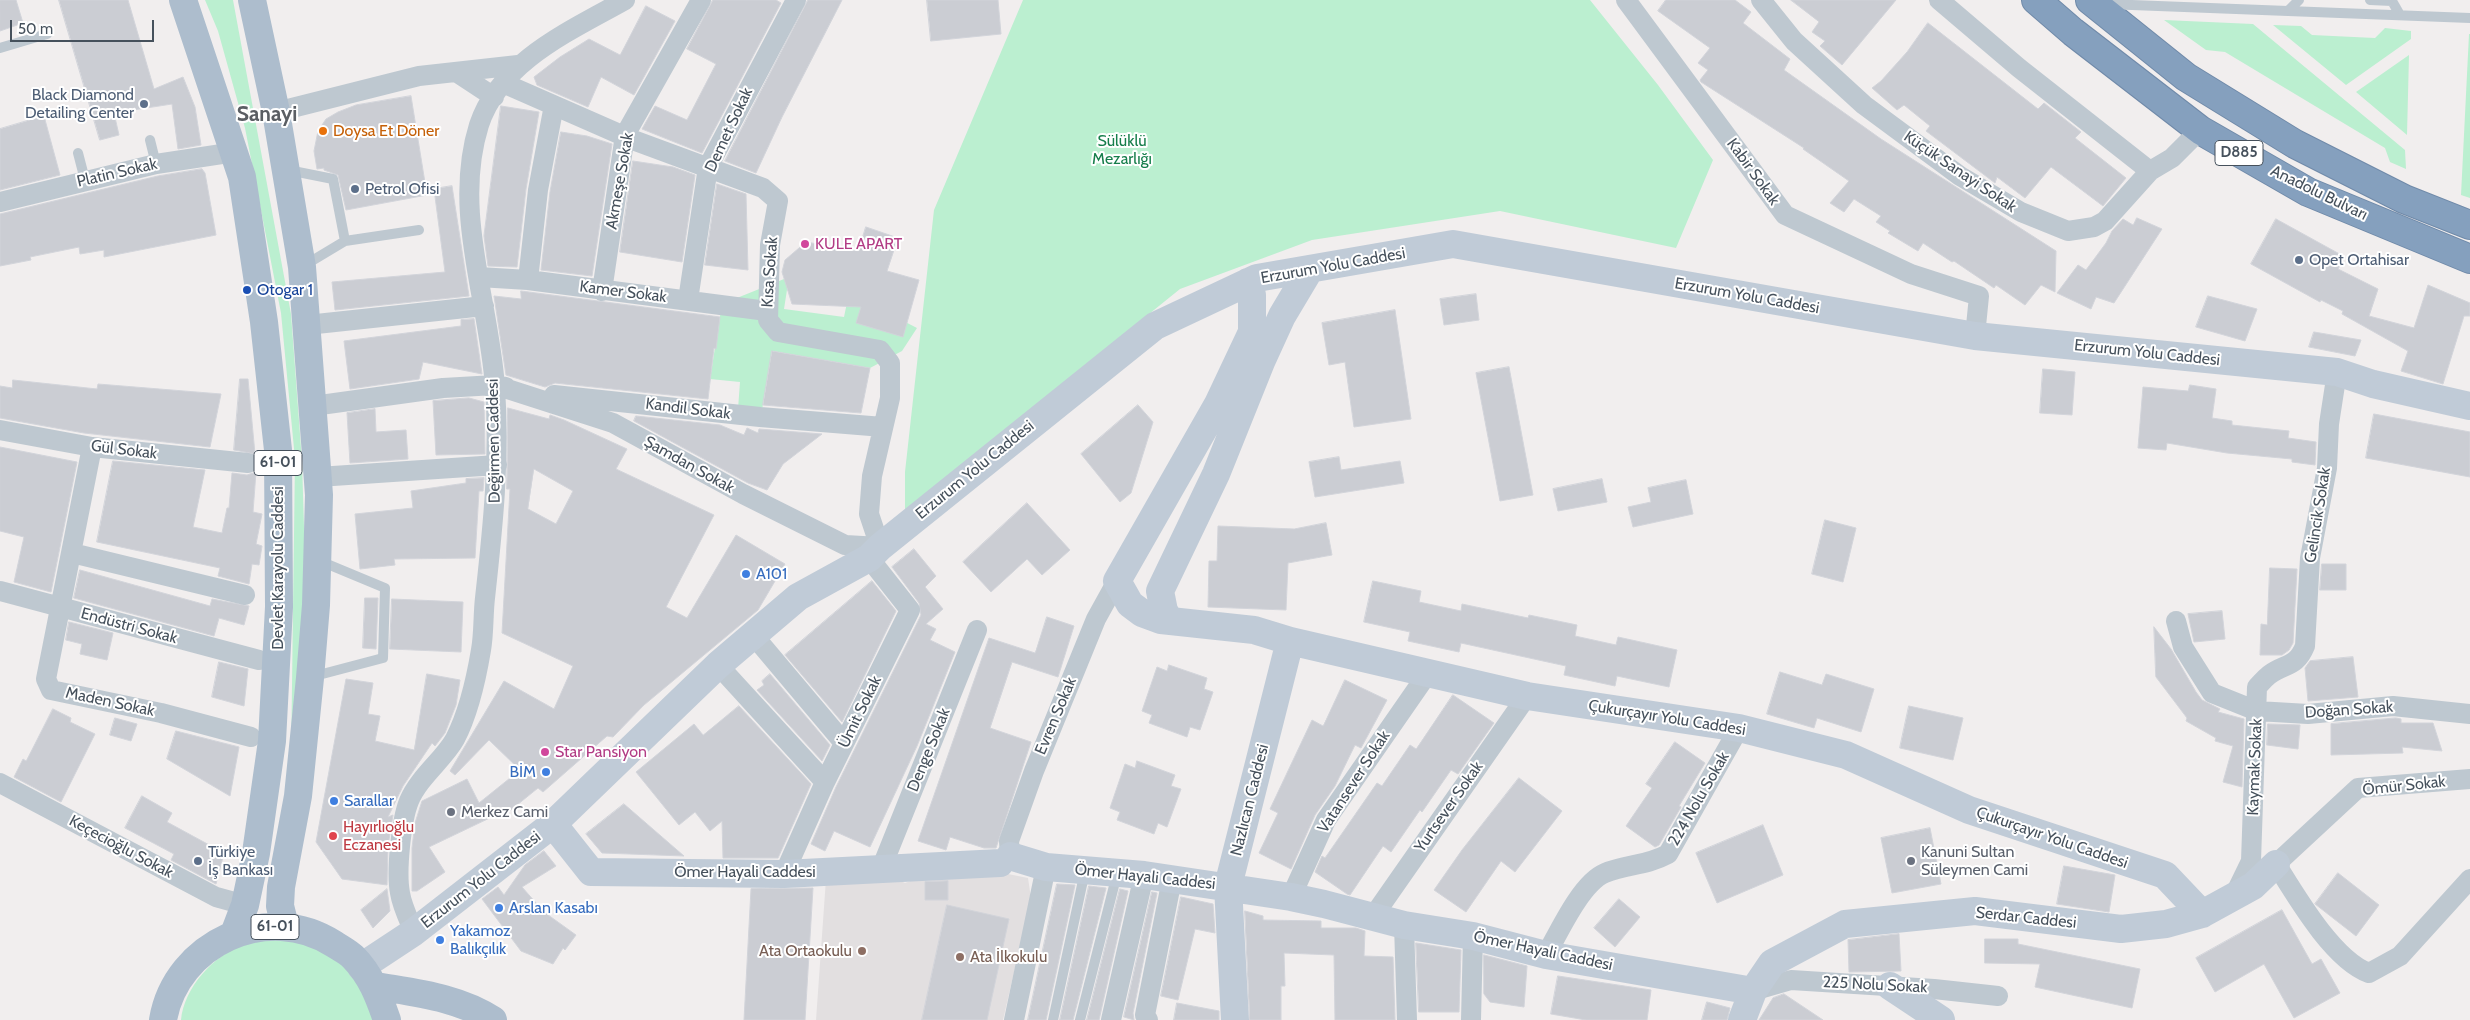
<!DOCTYPE html>
<html>
<head>
<meta charset="utf-8">
<style>
  body { margin:0 }
  #map { position:relative; width:2470px; height:1020px; overflow:hidden; background:#f1eeee; font-family:Cabin,sans-serif }
  canvas { display:block }
  .scale { position:absolute; left:10px; top:20px; width:144px; height:22px; box-sizing:border-box; border:2px solid #46515c; border-top:0; padding-left:6px; font-size:15px; line-height:18px; white-space:nowrap; color:#46515c; -webkit-text-stroke:4px #fff; paint-order:stroke }
</style>
</head>
<body>
<div id="map">
<canvas width="2470" height="1020"></canvas>
<div class="scale">50 m</div>
</div>
<script>
const context = document.querySelector('canvas').getContext('2d');
context.lineJoin = 'round';
function paint(path, color) { context.fillStyle = color; context.fill(path, 'evenodd'); }
function stroke(path, color, width, dash) { context.strokeStyle = color; context.lineWidth = width; context.lineCap = dash ? 'butt' : 'round'; context.setLineDash(dash || []); context.stroke(path); }
function label(font, color, halo, rows, align = 'center') {
  context.font = font + ' Cabin,sans-serif'; context.lineWidth = 4; context.setLineDash([]); context.textBaseline = 'middle'; context.strokeStyle = halo; context.fillStyle = color; for (const [text, x, y, turn = 0] of rows) {
    context.save(); context.translate(x, y); context.rotate((+turn || 0) * Math.PI / 180); context.textAlign = isNaN(turn) ? turn : align; if (halo) context.strokeText(text, 0, 0); context.fillText(text, 0, 0); context.restore();
  }
}
paint(new Path2D(`
  M1008 874 1028 878 1031 898 1003 1020H816L826 879 895 878 905 883 924 876Z`), '#e2dfe0');
paint(new Path2D(`
  M205 0H233L291 314 302 461 306 593 291 761 295 459 281 313 245 128 218 31Z
  M1023 0H1590L1658 85 1713 160 1676 248 1500 211 1312 240 1180 289 905 511V472L934 210Z
  M2164 20 2253 24 2405 150 2406 169 2390 162 2385 148 2225 52 2206 50Z
  M2273 25 2301 26 2312 35 2375 38 2385 28 2411 31V39L2346 85Z
  M2469 34H2470V198L2461 195Z
  M2409 55 2407 135 2356 92Z
  M789 277 784 309 844 317 849 293 917 328 902 351 870 368 772 351 762 410 738 409 740 382 710 379 722 304Z
  M275 938C310 943 335 950 358 980 366 991 369 1008 374 1020H181C184 988 214 954 244 945 254 942 265 941 275 938Z`), '#bbefd0');
const building = new Path2D(`
  M0 0H16L23 23 0 31Z
  M59 0H128L154 89 183 77 195 107 201 145 178 149 172 104 114 113 119 135 100 140Z
  M713 0H776L781 3 702 153 642 129 655 106 687 120 716 64 687 49Z
  M808 0H842L782 117 756 173 725 161Z
  M927 0H998L1001 34 931 41Z
  M1666 0H1735L1751 12 1743 23 1790 59 1784 70 1881 139 2056 251 2055 292 2041 285 2025 305 1996 285 1994 288 1954 261 1952 262 1923 243 1918 251 1888 233 1890 231 1876 222 1881 216 1854 199 1844 212 1830 203 1849 181 1803 149 1804 148 1701 82 1700 80 1708 70 1698 63 1710 48 1658 11Z
  M1791 0H1896L1842 65 1820 46 1825 41 1812 32 1819 22Z
  M646 6 675 21 634 95 601 77 588 107 537 85 534 77 560 57 589 39 620 55Z
  M1928 23 2038 109 2044 103 2081 132 2075 138 2126 178 2103 206 2051 167 2025 198 1997 177 1995 183 1926 131 1930 126 1904 105 1897 110 1872 88 1881 81 1907 52Z
  M411 96 427 195 346 210 338 175 324 170V168L317 169 314 151 318 131 326 119 338 112 356 105Z
  M501 106 539 112 526 189 517 267 488 266 484 236Z
  M44 116 60 175 0 190V129Z
  M561 132 587 136 612 144 592 276 541 270 550 192Z
  M633 161 673 167 695 175 682 262 620 252Z
  M202 169 205 173 216 235 104 257V250L80 254 79 247 30 257 31 260 0 266V214L158 176Z
  M717 184 746 194 748 270 705 265Z
  M452 186 469 296 335 310 332 282 445 272 434 189Z
  M2137 218 2162 229 2114 303 2096 297 2091 309 2057 293 2078 265 2086 270 2106 243 2112 231 2123 219 2133 225Z
  M2276 219 2345 257 2338 269 2378 289 2369 316 2414 328 2428 285 2470 303V316H2464L2443 384 2401 371 2408 351 2342 314 2343 311 2321 300 2320 302 2251 264Z
  M866 227 898 238 887 271 919 280 903 337 856 323 861 307 792 304 782 272 785 260 806 242 858 251Z
  M521 291 720 317 716 349 714 348 708 399 555 383 545 387 506 375 494 296 521 299Z
  M1476 294 1479 320 1444 325 1440 299Z
  M2208 296 2257 309 2245 341 2196 327Z
  M1395 310 1411 419 1354 427 1345 362 1329 365 1322 323Z
  M474 319 482 374 423 362 419 379 350 389 344 341 461 326V320Z
  M2314 332 2361 340 2355 356 2309 347Z
  M772 351 870 368 861 413 763 405Z
  M1509 367 1533 495 1500 501 1476 373Z
  M2043 369 2075 372 2072 415 2040 413Z
  M240 379H248L255 454 234 450Z
  M13 380 97 389 98 384 221 394 210 447 84 433 0 418V386L12 388Z
  M2190 385 2216 389 2212 418 2232 421V425L2289 431 2288 438 2316 442 2315 465 2292 462V459L2227 453 2167 443 2166 450 2138 448 2143 387 2188 391Z
  M469 398 484 402 485 454 436 455 433 401Z
  M1138 405 1153 422 1131 493 1120 502 1081 454Z
  M508 408 549 419 550 415 564 420 627 449 616 469 714 515 666 607 687 618 736 535 785 564 758 610 644 705 613 737 607 736 543 792 538 788 501 818 498 814 429 847 445 872 417 891H412V848L415 823 422 801 467 779 479 803 520 770 489 740 455 775 450 771 504 681 554 709 573 666 502 633 510 489H507ZM534 469 573 491 556 524 528 509Z
  M375 409 376 432 406 430 408 459 350 463 347 413Z
  M2374 414 2470 432V477L2366 458Z
  M636 416 720 425 744 435 747 428 758 433 759 429 822 434 783 464 767 490 748 483 634 421Z
  M0 447 77 462 51 592 14 582 24 537 0 531Z
  M1339 457 1341 470 1400 461 1404 483 1315 497 1309 462Z
  M113 461 205 470 193 527 222 533 227 508H229L232 473 247 475 256 472 253 512 262 514 256 544 262 546 259 565 252 564 249 584 218 576 220 568 97 542Z
  M484 478 483 491H479L475 558 394 559 395 565 360 569 355 514 413 508 411 491 466 483V479Z
  M1602 479 1607 502 1558 511 1553 489Z
  M1686 480 1693 514 1633 527 1628 507 1651 502 1648 488Z
  M1027 503 1070 550 1042 575 1027 559 991 592 963 562Z
  M1825 520 1856 528 1843 582 1812 574Z
  M1326 523 1332 555 1288 563 1286 610 1208 607 1209 561H1217L1218 526 1294 529Z
  M914 549 936 576 925 587 943 609 926 624 936 629 930 640 955 652 917 746 870 847 834 831 825 851 811 844 836 787 921 615 919 603 892 567Z
  M2322 564H2346V590H2320Z
  M2270 568 2297 569 2293 643 2289 650 2282 655H2260L2261 624 2267 625Z
  M80 570 210 606 212 599 249 606 244 625 219 618 214 636 74 598Z
  M872 581 896 611 842 722 785 655Z
  M1373 581 1421 591 1419 602 1461 611 1462 604 1528 618 1529 615 1577 625 1575 636 1616 645 1618 637 1677 650 1669 687 1617 676 1615 686 1564 675 1566 666 1461 643 1459 652 1408 641 1410 632 1364 622Z
  M365 598H378L376 649 363 648Z
  M392 599 463 602 461 652 390 649Z
  M2222 611 2225 639 2194 642 2188 614Z
  M1047 617 1074 626 1058 677 1012 662 990 728 1031 742 996 848H984L950 837 946 850 918 841 989 638 1035 653Z
  M69 622 113 633 107 660 80 654 82 644 66 640Z
  M2154 627 2171 649 2196 692 2202 700 2220 709 2218 712 2244 719 2242 787 2223 782 2233 746 2215 741 2216 738 2186 721 2187 718 2156 677Z
  M2353 657 2358 697 2308 701 2305 668 2310 661Z
  M219 662 248 669 244 706 212 697Z
  M1169 665 1207 678 1204 689 1213 692 1200 730 1190 727 1187 737 1149 723 1152 715 1142 711 1157 667 1167 671Z
  M1780 672 1822 685 1826 674 1874 689 1861 732 1817 718 1814 728 1767 714Z
  M427 674 460 680 456 705 445 733 435 746 432 743 403 786 388 817 393 815 388 846 387 885 342 879 316 842 346 679 373 683 368 714 380 716 375 741 414 750Z
  M770 674 830 745 822 761 757 690 764 685 762 681Z
  M1345 680 1387 700 1361 748 1355 745 1335 786 1315 815 1291 869 1259 853 1278 813 1270 809 1312 720 1323 726Z
  M1453 695 1494 723 1458 774 1451 770 1422 812 1420 810 1391 852 1383 846 1350 895 1347 894 1315 872 1322 856 1325 858 1377 783 1382 786 1410 745 1416 749Z
  M739 706 811 784 778 858H723L722 821 710 831 695 812 679 825 636 772 694 724 703 735Z
  M1909 706 1963 718 1953 760 1900 748Z
  M53 709 71 718 70 722 95 734 61 802 14 777 23 759 26 761Z
  M115 718 137 724 131 741 110 735Z
  M2396 718 2401 719V723H2433L2442 751 2402 747 2403 753 2331 755V724Z
  M2268 724 2300 725 2298 749 2267 745Z
  M176 731 239 747 230 796 167 759Z
  M1675 742 1705 763 1679 806 1681 807 1659 845 1655 847 1626 826 1652 788 1646 784Z
  M1137 761 1175 775 1171 786 1181 789 1167 827 1158 823 1154 834 1117 820 1120 812 1110 808 1125 764 1135 768Z
  M1519 778 1562 811 1515 872 1501 861 1466 912 1434 890 1462 850Z
  M142 796 172 813 167 822 224 853 216 884 171 860 174 854 125 828Z
  M624 804 684 856 602 853 586 834Z
  M1763 825 1783 875 1717 903 1696 853Z
  M1930 828 1941 884 1892 893 1881 838Z
  M544 851 556 866 522 887 544 912 576 935 565 950 563 948 553 964 521 951 482 899 498 887 504 895 525 865Z
  M2064 866 2115 875 2109 912 2057 904Z
  M2338 873 2379 905 2356 936 2315 904Z
  M948 881V900H925V882Z
  M1057 884 1075 885 1046 1020H1028Z
  M1089 886 1106 888 1073 1020H1060Z
  M811 888H813L805 1020H744L751 889Z
  M387 889 390 911 373 928 361 910Z
  M1120 889 1128 891 1099 1020H1087Z
  M1152 892 1157 893 1133 1013 1134 1020 1124 1017Z
  M1181 897 1213 904 1215 933 1195 929 1178 1000 1161 996Z
  M1619 899 1640 917 1615 947 1594 928Z
  M947 905 1009 919 987 1020H922Z
  M2282 910 2312 964 2321 959 2340 993 2294 1018 2264 964 2215 992 2196 958Z
  M1245 911 1263 916V920L1321 921V928H1356L1365 931 1364 956 1393 957 1395 1020H1335L1334 955 1284 953 1285 986H1281V1020H1250Z
  M1899 934 1901 971 1849 972 1848 940Z
  M1985 939H2018V944L2140 969 2132 1008 2035 987 2040 964 1985 963Z
  M1416 943 1461 950 1459 1012H1419Z
  M1484 955 1527 966 1524 1007 1490 1002 1484 994Z
  M1558 976 1651 990 1647 1020H1586L1551 1014Z
  M1784 994 1823 1020H1759L1773 998Z
  M1707 1002 1730 1008 1727 1020H1702Z
  M1177 1003 1219 1011V1020H1174Z`);
paint(building, '#cbcdd3');
stroke(building, '#d2d4da', 1);
const highway = new Path2D(`
  M2036 0 2073 32 2200 130 2308 192 2470 259
  M2090 0 2186 77 2295 144 2404 199 2470 225`);
stroke(highway, '#708aa9', 30);
stroke(new Path2D(`
  M2370 0 2392 1 2400 15
  M2106 4 2470 18
  M2288 11 2299 0
  M0 48 47 34
  M150 140 156 164
  M78 153 85 180
  M288 170 333 179 345 241 305 265
  M345 241 419 230
  M311 677 383 658 385 588 320 561
  M1053 1020 1085 871
  M1080 1020 1117 874`), '#bec8d0', 10);
stroke(new Path2D(`
  M1626 0 1785 215 1911 274 1979 296 1975 336
  M1761 0 1794 41 1864 105 1960 176 2021 212 2068 231 2094 227 2105 221 2150 171 2172 158 2200 130
  M1939 0 2019 68 2150 171
  M456 72 494 97
  M276 112 419 76 518 65
  M0 202 156 164 235 152
  M479 277 528 280 767 311
  M528 280 538 190 554 105
  M602 291 625 135 701 0
  M688 300 708 167 796 0
  M307 325 484 306
  M495 385 613 423 743 494 845 545 880 547 869 514 872 476 890 398V363L880 350 778 332 768 320 770 245 778 201 763 188 633 140 503 83
  M554 395 760 417 883 427
  M313 406 443 388 495 385 506 387
  M0 430 92 447 248 463
  M92 447 46 679 51 690 161 713 251 737
  M318 477 497 465
  M72 553 245 595
  M0 591 259 660
  M2176 621 2183 647 2212 693 2257 711 2308 714 2393 706 2470 714
  M754 636 844 743
  M718 665 825 782
  M2470 779 2358 788 2276 864C2296 896 2333 960 2369 973L2400 956 2470 879
  M0 783 216 897 245 905
  M1000 863 1010 856 1009 841 1034 771 1096 619 1117 581
  M881 869 977 630
  M784 874 825 782 910 610 869 558
  M2234 896 2251 861 2257 687C2261 683 2264 679 2269 675 2285 663 2296 668 2305 646L2310 558 2327 468 2329 424 2337 372
  M1291 897 1326 820 1428 673
  M1372 918 1527 696
  M1404 925 1407 1020
  M414 932C409 920 402 906 400 893 396 872 401 821 409 801 419 777 444 759 455 739 469 712 476 680 481 650 484 633 483 615 485 598 493 526 500 459 495 387 489 300 452 211 479 125 500 61 570 31 625 0
  M1546 955C1559 932 1581 883 1605 873 1627 864 1646 866 1668 854L1739 728
  M1753 991 1791 980 1934 989 1998 996
  M1014 1020 1046 867
  M1111 1020 1144 875
  M1148 1020 1145 1015 1172 879
  M1471 1020 1473 936`), '#bec8d0', 20);
stroke(new Path2D(`
  M1248 282 1252 295V332L1218 404 1117 581 1130 604 1142 613 1161 620 1254 630 1290 641 1527 696 1739 728 1846 755 1969 810 2165 875 2202 914
  M1170 621 1164 611 1160 591 1216 474 1261 362 1282 316 1310 269
  M553 824 591 872 784 874 1000 863
  M1010 856 1046 867 1144 875 1291 897 1324 904 1404 925 1473 936 1546 955 1753 991
  M361 967 414 932 553 824 718 665 798 597 869 558 880 547 1155 326 1257 278 1453 244 1975 336 2337 372 2373 384 2470 406
  M1890 986 1941 1020
  M1235 1020 1228 886 1290 641
  M1742 1020 1753 991 1772 963 1845 924 1975 911 2121 929 2166 924 2202 914 2253 886 2276 864`), '#c0cbd7', 28);
stroke(new Path2D(`
  M183 0 242 177 264 322 278 450 279 607 272 741 256 853 245 905 234 934
  M252 0 276 112 302 267 319 495 316 605 310 678 298 796 281 887 280 906 285 926
  M376 986C416 993 458 997 493 1020
  M163 1020C176 943 268 901 334 944 340 948 348 952 353 957 371 975 379 997 387 1020`), '#adbdcd', 28);
stroke(highway, '#85a0be', 28);
for (const [x, y, r, color] of [
  [144,104,5,"#5c6f8a"],
  [323,131,5,"#e8710a"],
  [355,189,5,"#5c6f8a"],
  [805,244,5,"#d1479c"],
  [2299,260,5,"#5c6f8a"],
  [247,290,5,"#1a4fb4"],
  [746,574,5,"#3f7fe0"],
  [545,752,5,"#d1479c"],
  [546,772,5,"#3f7fe0"],
  [334,801,5,"#3f7fe0"],
  [451,812,5,"#6b7280"],
  [333,836,5,"#e0444e"],
  [198,861,5,"#5c6f8a"],
  [1911,861,5,"#6b7280"],
  [499,908,5,"#3f7fe0"],
  [440,940,5,"#3f7fe0"],
  [862,951,5,"#8d6e63"],
  [960,957,5,"#8d6e63"]
]) { const dot = new Path2D(); dot.arc(x, y, r, 0, 2 * Math.PI); context.fillStyle = color; context.fill(dot); stroke(dot, '#fff', 2); }
for (const [x, y, w] of [
  [2239,153,48],
  [278,463,48],
  [275,927,48]
]) { const box = new Path2D(); box.roundRect(x - w / 2, y - 12.5, w, 25, 4); context.fillStyle = '#fff'; context.fill(box); stroke(box, '#46515c', 1); }
label('bold 15px', '#46515c', null, [
  ["D885",2239,153],
  ["61-01",278,463],
  ["61-01",275,927]
]);
label('16px', '#4e5e75', '#fff', [
  ["Black Diamond",134,95,"right"],
  ["Detailing Center",134,113,"right"],
  ["Petrol Ofisi",365,189],
  ["Opet Ortahisar",2309,260],
  ["Türkiye",208,852],
  ["İş Bankası",208,870]
], 'left');
label('16px', '#46515c', '#fff', [
  ["Demet Sokak",729,130,-65],
  ["Kabir Sokak",1753,172,54],
  ["Küçük Sanayi Sokak",1960,172,34],
  ["Platin Sokak",117,173,-13],
  ["Akmeşe Sokak",620,181,-80],
  ["Anadolu Bulvarı",2319,193,26],
  ["Erzurum Yolu Caddesi",1333,266,-10],
  ["Kısa Sokak",770,272,-86],
  ["Kamer Sokak",623,292,7],
  ["Erzurum Yolu Caddesi",1747,296,10],
  ["Erzurum Yolu Caddesi",2147,353,6],
  ["Kandil Sokak",688,409,7],
  ["Değirmen Caddesi",494,441,-91],
  ["Gül Sokak",124,450,7],
  ["Şamdan Sokak",689,465,29],
  ["Erzurum Yolu Caddesi",975,470,-39],
  ["Gelincik Sokak",2318,515,-81],
  ["Devlet Karayolu Caddesi",278,568,-90],
  ["Endüstri Sokak",129,626,15],
  ["Maden Sokak",110,702,12],
  ["Doğan Sokak",2349,710,-4],
  ["Ümit Sokak",860,712,-64],
  ["Evren Sokak",1056,716,-67],
  ["Çukurçayır Yolu Caddesi",1667,718,9],
  ["Denge Sokak",929,750,-68],
  ["Kaymak Sokak",2255,767,-88],
  ["Vatansever Sokak",1354,782,-57],
  ["Ömür Sokak",2404,786,-6],
  ["224 Nolu Sokak",1699,799,-60],
  ["Nazlıcan Caddesi",1250,800,-76],
  ["Yurtsever Sokak",1449,807,-55],
  ["Çukurçayır Yolu Caddesi",2052,838,19],
  ["Keçecioğlu Sokak",121,847,28],
  ["Ömer Hayali Caddesi",745,872],
  ["Ömer Hayali Caddesi",1145,877,6],
  ["Erzurum Yolu Caddesi",481,880,-38],
  ["Serdar Caddesi",2026,918,6],
  ["Ömer Hayali Caddesi",1543,951,12],
  ["225 Nolu Sokak",1875,985,3]
]);
label('16px', '#c56008', '#fff', [
  ["Doysa Et Döner",333,131]
], 'left');
label('16px', '#167e4b', '#fff', [
  ["Sülüklü",1122,141],
  ["Mezarlığı",1122,159]
]);
label('16px', '#b23c85', '#fff', [
  ["KULE APART",815,244],
  ["Star Pansiyon",555,752]
], 'left');
label('16px', '#164399', '#fff', [
  ["Otogar 1",257,290]
], 'left');
label('16px', '#366cbe', '#fff', [
  ["A101",756,574],
  ["BİM",536,772,"right"],
  ["Sarallar",344,801],
  ["Arslan Kasabı",509,908],
  ["Yakamoz",450,931],
  ["Balıkçılık",450,949]
], 'left');
label('16px', '#5b616d', '#fff', [
  ["Merkez Cami",461,812],
  ["Kanuni Sultan",1921,852],
  ["Süleymen Cami",1921,870]
], 'left');
label('16px', '#be3a42', '#fff', [
  ["Hayırlıoğlu",343,827],
  ["Eczanesi",343,845]
], 'left');
label('16px', '#785e54', '#fff', [
  ["Ata Ortaokulu",852,951],
  ["Ata İlkokulu",970,957,"left"]
], 'right');
label('bold 21px', '#5a5e63', '#fff', [
  ["Sanayi",267,115]
]);
</script>
</body>
</html>
